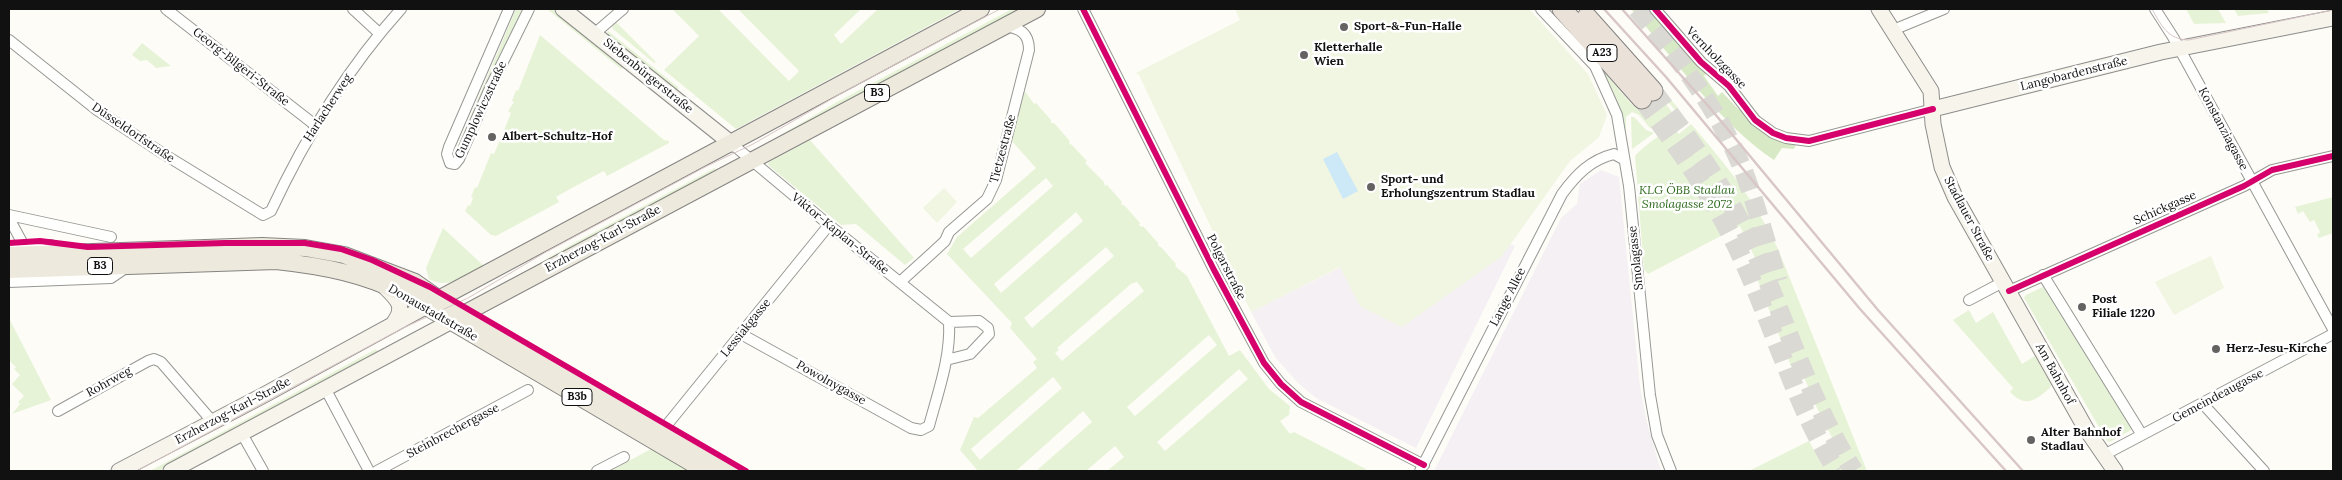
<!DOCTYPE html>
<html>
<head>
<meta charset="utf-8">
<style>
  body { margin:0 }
  #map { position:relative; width:2342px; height:480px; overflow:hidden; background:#fdfcf7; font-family:Lora,serif }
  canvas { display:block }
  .frame { position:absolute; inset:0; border:10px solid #111; pointer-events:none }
</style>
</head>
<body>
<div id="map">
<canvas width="2342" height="480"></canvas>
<div class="frame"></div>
</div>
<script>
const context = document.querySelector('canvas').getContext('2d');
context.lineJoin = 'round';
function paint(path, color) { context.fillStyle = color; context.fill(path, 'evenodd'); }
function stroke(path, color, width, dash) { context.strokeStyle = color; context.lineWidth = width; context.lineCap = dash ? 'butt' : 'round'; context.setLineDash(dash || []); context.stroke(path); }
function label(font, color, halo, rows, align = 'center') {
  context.font = font + ' Lora,serif'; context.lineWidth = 5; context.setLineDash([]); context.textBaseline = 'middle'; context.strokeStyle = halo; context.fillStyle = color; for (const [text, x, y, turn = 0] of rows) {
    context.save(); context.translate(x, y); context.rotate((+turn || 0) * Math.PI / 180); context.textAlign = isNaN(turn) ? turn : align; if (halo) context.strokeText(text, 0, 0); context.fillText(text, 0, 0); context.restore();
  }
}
paint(new Path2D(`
  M1601 170 1619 177 1640 387 1647 423 1661 471H1434L1561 218 1577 204 1580 184Z
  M1510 244 1515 246 1416 448 1316 398 1298 383 1275 357 1251 312 1341 267 1360 306 1402 327 1502 256Z`), '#f5f0f3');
paint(new Path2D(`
  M516 9H522L459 158 454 161 451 152 455 153Z
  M547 9H552L623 67 621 69Z
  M672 9H718L789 81 799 71 738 9H861L834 35 841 44 878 9H960L736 129 664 70 699 36Z
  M1012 9H1019L768 146 767 143 837 102Z
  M2186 9H2218L2226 23 2194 24Z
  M2234 9H2267L2269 13 2238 16Z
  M616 22 656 62 654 63 613 29 612 26Z
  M608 31 679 88 677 90 611 37H606Z
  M540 35 664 140 669 141V143L607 176 604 171C590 178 570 189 556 197L559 202 496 236 491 235 465 211 468 205 470 206 473 198 471 197 475 187 477 188 491 153 494 154 511 113 508 111 514 102 512 101 516 90 518 91Z
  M142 43 171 66 156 68 147 60 140 61 132 55Z
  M1599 66 1633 106 1659 86 1678 108 1675 110 1668 102 1666 104 1672 112 1665 118 1668 122 1661 127 1650 128 1639 115 1632 112 1626 117V140Z
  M1025 91 1034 104 1036 103 1051 120V123H1054L1069 140 1070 145 1071 144 1087 161 1085 163 1104 182 1105 186 1107 185 1122 202 1121 204 1125 206 1140 223 1139 225 1142 227 1143 226 1158 243V246L1161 247 1176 264 1175 266 1187 276 1229 356 1240 350 1269 389 1290 406 1289 415 1280 421 1290 434 1294 432 1366 469 1365 471H1107L1124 457 1115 446 1086 471H1036L1092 422 1083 411 1016 471H978L960 450 974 417 978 418 1037 368 1033 362 1037 359 1010 328 1012 323 947 254 957 237 1036 168 1010 139ZM1046 178 1053 186 971 258 963 249ZM1076 212 1083 221 1001 293 994 284ZM1106 247 1114 256 1032 328 1024 318ZM1137 282 1144 291 1062 361 1055 353 1059 350 1057 348 1131 284ZM1209 335 1217 345 1135 416 1127 407ZM1239 369 1248 379 1165 451 1157 442ZM1053 377 1062 388 980 460 971 449Z
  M1631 117H1634L1646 130 1654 133 1632 149Z
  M1691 124C1725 163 1756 202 1778 249L1867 471H1749L1809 441 1822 465 1841 455 1817 408 1798 363 1791 366 1756 276 1762 273 1740 226 1648 274 1644 269 1635 156C1638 151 1665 131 1672 126L1679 134Z
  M810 140 914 258 905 265 856 224 841 225 768 165 769 162Z
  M715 168 717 170 521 274 574 243Z
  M2333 197V233L2319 238 2317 235 2320 232 2314 220 2310 222 2303 211 2298 214 2295 207Z
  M443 228 484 266C466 275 448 290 429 279L426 268Z
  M2045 286 2133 429 2110 442 2107 441 2024 298 2026 295Z
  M1969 310 1976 323 1993 312 2022 364 2035 356 2051 385 2050 388C2035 401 2025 408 2010 392L2013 388 1953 320Z
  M9 318 51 400 12 414 20 404 18 402 24 396 12 384 20 375 14 369 16 367 9 360Z
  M376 349 379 354 159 471H150Z
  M651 449 690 471H610Z`), '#e7f3d7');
paint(new Path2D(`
  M1631 9H1648L1708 72 1704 76 1718 96 1722 92 1739 110 1742 108 1796 144 1794 149 1782 148 1774 160C1720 124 1674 59 1631 9Z`), '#d8eac5');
paint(new Path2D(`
  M1235 9H1529L1588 74 1607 115 1599 137 1570 161 1502 256 1402 327 1360 306 1340 267 1251 312 1139 75 1136 73 1240 20Z
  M944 188 957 202 937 223 923 208Z
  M2211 256 2224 288 2174 315 2155 282Z`), '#f0f6e1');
paint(new Path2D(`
  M1337 152 1358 191 1343 199 1323 159Z`), '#cde8f7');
stroke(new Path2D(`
  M1637 9C1679 58 1722 114 1745 175 1758 210 1767 246 1778 281
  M1653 91C1688 137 1723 184 1748 237 1785 314 1807 398 1854 471
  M1642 99C1679 149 1715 199 1741 256 1774 327 1795 405 1837 471`), '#dad9d4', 19, [19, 9]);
const street = new Path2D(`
  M166 9 315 125
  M353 9 379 33
  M509 9 449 147 447 154 450 163 455 164 459 159 491 86 529 9
  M1083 9 1214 270 1264 363 1281 384 1301 402 1424 465
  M1541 9 1595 66 1617 115 1629 186 1650 395 1657 435 1671 471
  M1655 9 1701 62 1729 86 1755 120 1773 133 1786 138 1809 141 1933 109
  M2155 9 2173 37 2333 329
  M1893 30 1944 9
  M594 34 623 9
  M9 40 97 110 162 153 263 215 271 211C305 138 347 69 401 9
  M732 144 829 225 949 322C951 357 938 392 929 426L921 430 911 428 741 334
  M9 215 111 237
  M9 218 24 246
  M9 246 51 245 61 249
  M2043 275 2142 435
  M9 282 111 278 127 267
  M900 282 931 254 945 241 949 232 987 199 996 180 1029 50C1029 33 1020 28 1004 26
  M2009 291 2244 186 2272 170 2333 156
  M1969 300 2003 282
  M946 360 970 354 989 334 988 328 979 321 949 322
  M325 388 369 471
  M2203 404 2264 471
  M58 411 148 361 154 359 161 362 212 421
  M662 431 829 225
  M241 432 263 471
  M2102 456 2333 334
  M377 471 528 390
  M597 471 624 457
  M1420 471 1562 194C1576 175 1590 160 1614 154L1623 159`);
const secondary = new Path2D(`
  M563 9 732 144
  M1879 9 1931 91 1933 124 1942 167 1955 197 2086 429 2115 471
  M1933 109 2161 52 2333 18
  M383 285C397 299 407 306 393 324
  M119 471 264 395 425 307
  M171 471 450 322`);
const primary = new Path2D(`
  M9 255 262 246 305 248 344 255 415 282 462 315 731 471
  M9 270 276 261C323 266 364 274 406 295L705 471
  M433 302 981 9
  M456 318 1037 9`);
const highway = new Path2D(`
  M1562 9 1642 99
  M1587 17 1653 91`);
stroke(street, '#979795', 12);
stroke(secondary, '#8e8d8b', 17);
stroke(primary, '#858482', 18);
stroke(highway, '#858482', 21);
stroke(street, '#fffffe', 10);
stroke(secondary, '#f6f4eb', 15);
stroke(primary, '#ede9dc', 16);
stroke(highway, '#eae1d8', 19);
stroke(new Path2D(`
  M2152 9C2161 25 2168 40 2189 40L2333 10
  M137 471 401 329 468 298 546 252 705 167 753 144 849 89 1000 9`), '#d9c6c7', 1);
stroke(new Path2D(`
  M1604 9 1666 77 1860 309 2006 471
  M1622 9 1710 108 1878 310 2023 471`), '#d9c6c7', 2.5);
stroke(new Path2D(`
  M1083 9 1214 270 1264 363 1281 384 1301 402 1424 465
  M1655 9 1701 62 1729 86 1755 120 1773 133 1786 138 1809 141 1933 109
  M9 243 40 241 88 247 225 243H305L341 249 372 260 430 287 746 471
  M2009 291 2244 186 2272 170 2333 156`), '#d6006c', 6);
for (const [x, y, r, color] of [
  [1344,27,5,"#646362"],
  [1304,55,5,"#646362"],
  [492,137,5,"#646362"],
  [1371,187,5,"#646362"],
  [2082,307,5,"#646362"],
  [2216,349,5,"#646362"],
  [2031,440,5,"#646362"]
]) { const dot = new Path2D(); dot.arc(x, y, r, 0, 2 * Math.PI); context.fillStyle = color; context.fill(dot); stroke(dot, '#fff', 2); }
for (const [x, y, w] of [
  [1602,53,30],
  [877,93,25],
  [100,266,25],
  [577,397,30]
]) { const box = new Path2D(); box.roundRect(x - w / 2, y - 8.5, w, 17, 4); context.fillStyle = '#fff'; context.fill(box); stroke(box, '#111', 1); }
label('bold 11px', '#111', null, [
  ["A23",1602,53],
  ["B3",877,93],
  ["B3",100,266],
  ["B3b",577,397]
]);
label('bold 12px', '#111', '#fff', [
  ["Sport-&-Fun-Halle",1354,27],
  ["Kletterhalle",1314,48],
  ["Wien",1314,62],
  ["Albert-Schultz-Hof",502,137],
  ["Sport- und",1381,180],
  ["Erholungszentrum Stadlau",1381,194],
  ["Post",2092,300],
  ["Filiale 1220",2092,314],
  ["Herz-Jesu-Kirche",2226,349],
  ["Alter Bahnhof",2041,433],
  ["Stadlau",2041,447]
], 'left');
label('12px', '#111', '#fff', [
  ["Vernholzgasse",1716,58,46],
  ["Georg-Bilgeri-Straße",241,67,38],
  ["Langobardenstraße",2074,74,-14],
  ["Siebenbürgerstraße",648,76,39],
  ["Harlacherweg",328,108,-57],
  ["Gumplowiczstraße",481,110,-65],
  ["Konstanziagasse",2223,129,62],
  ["Düsseldorfstraße",133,133,34],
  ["Tietzestraße",1003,149,-75],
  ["Schickgasse",2165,208,-24],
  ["Stadlauer Straße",1969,219,62],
  ["Viktor-Kaplan-Straße",840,234,39],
  ["Erzherzog-Karl-Straße",603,239,-28],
  ["Smolagasse",1636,258,-96],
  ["Polgarstraße",1226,267,63],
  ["Lange Allee",1508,297,-63],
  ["Donaustadtstraße",433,313,30],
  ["Lessiakgasse",746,328,-51],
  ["Am Bahnhof",2055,374,61],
  ["Rohrweg",109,382,-29],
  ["Powolnygasse",831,383,29],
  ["Gemeindeaugasse",2218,396,-28],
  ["Erzherzog-Karl-Straße",233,411,-28],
  ["Steinbrechergasse",453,431,-28]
]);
label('italic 12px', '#2f6b1f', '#fff', [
  ["KLG ÖBB Stadlau",1687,191],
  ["Smolagasse 2072",1687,205]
]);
</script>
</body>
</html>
